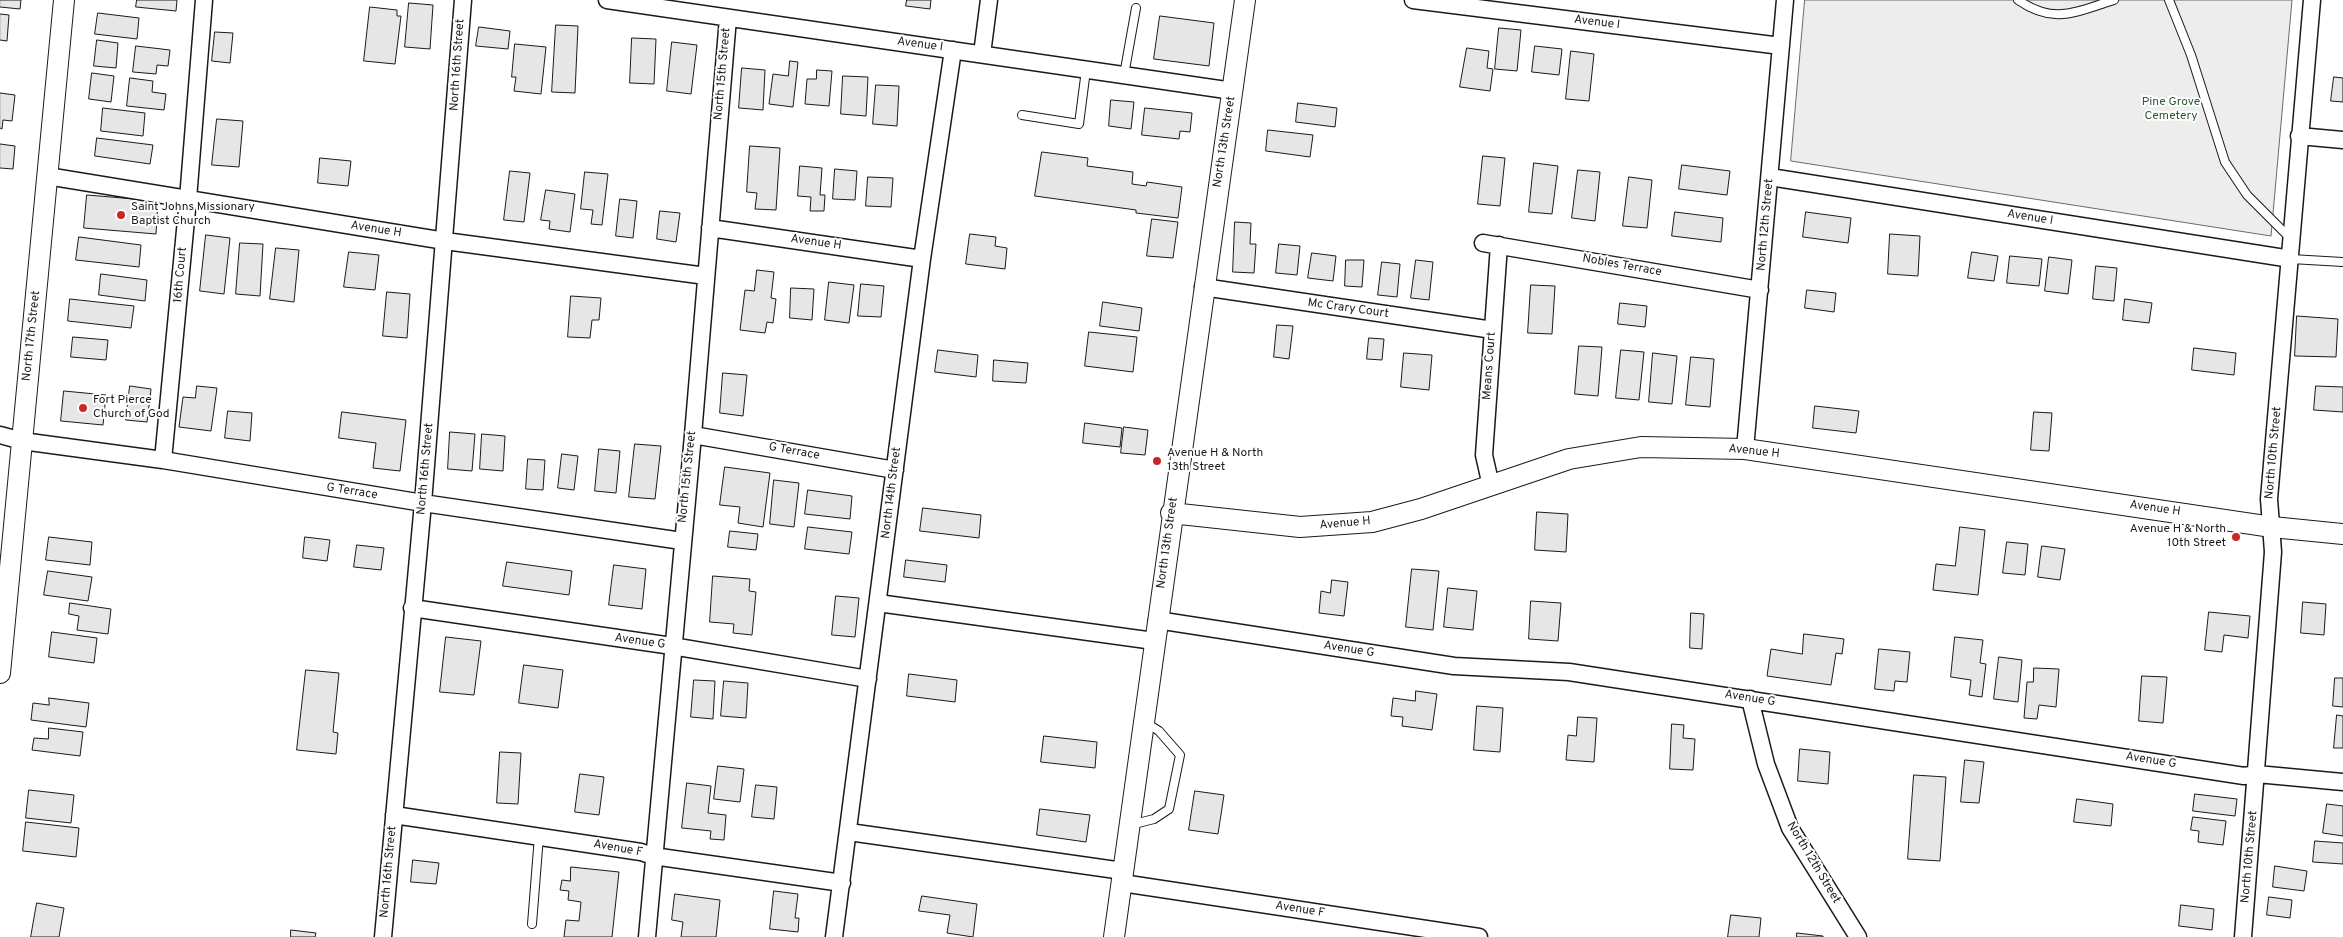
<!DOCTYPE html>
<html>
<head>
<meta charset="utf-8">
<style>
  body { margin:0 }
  canvas { display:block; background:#fff }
</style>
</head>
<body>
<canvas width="2343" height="937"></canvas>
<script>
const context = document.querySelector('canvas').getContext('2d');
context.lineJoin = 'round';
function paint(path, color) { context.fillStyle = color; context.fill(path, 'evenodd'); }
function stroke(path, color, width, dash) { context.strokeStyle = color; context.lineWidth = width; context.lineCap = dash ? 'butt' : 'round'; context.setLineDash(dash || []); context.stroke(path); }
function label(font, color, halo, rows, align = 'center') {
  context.font = font + ' Overpass,sans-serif'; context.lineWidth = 4; context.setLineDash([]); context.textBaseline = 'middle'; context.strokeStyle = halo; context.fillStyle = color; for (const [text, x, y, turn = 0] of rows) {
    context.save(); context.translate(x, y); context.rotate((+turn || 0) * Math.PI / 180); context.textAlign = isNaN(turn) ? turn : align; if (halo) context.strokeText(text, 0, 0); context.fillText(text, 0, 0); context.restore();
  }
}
const built = new Path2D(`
  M1805 0H2292L2271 236 1791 161Z`);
paint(built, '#ededed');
stroke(built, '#6a6a6a', 1);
const building = new Path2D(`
  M0 0H21L20 9 0 7Z
  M137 0H177L176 11 136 7Z
  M907 0H931L930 9 906 6Z
  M409 3 433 5 430 49 405 47Z
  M370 7 397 10V16H401L395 64 364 61Z
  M98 13 139 18 137 39 95 34Z
  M0 14 9 15 7 41 0 40Z
  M1160 16 1214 23 1209 66 1154 59Z
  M556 25 578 26 575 93 552 92Z
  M479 27 510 31 508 49 476 46Z
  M1499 28 1521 30 1517 71 1495 69Z
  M215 32 233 33 230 63 212 61Z
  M632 38 656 39 654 84 630 83Z
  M97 40 118 43 116 68 94 66Z
  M672 42 697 45 691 94 667 91Z
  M515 44 546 47 541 94 514 91 516 77H512Z
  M136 46 170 50 168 66 157 65 156 74 133 72Z
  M1535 46 1562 49 1559 75 1532 72Z
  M1467 48 1489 51 1487 68 1493 69 1490 91 1460 87Z
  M1571 51 1594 54 1589 101 1566 99Z
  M790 61 798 62 793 107 769 104 773 74 788 76Z
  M742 68 765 70 763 110 739 108Z
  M817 70 832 71 829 106 805 104 807 79H816Z
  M92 73 114 76 111 102 89 99Z
  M843 76 868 77 866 116 841 114Z
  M2334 77 2343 78V102L2331 101Z
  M130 78 153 81 152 92 166 94 164 110 127 106Z
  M876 85 899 86 897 126 873 124Z
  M0 93 15 95 12 121 3 120 2 129 0 128Z
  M1111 100 1134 102 1131 129 1109 126Z
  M1298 103 1337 108 1335 127 1296 122Z
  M103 108 145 113 143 136 101 131Z
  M1145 108 1192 113 1190 132 1180 131 1179 139 1142 135Z
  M217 119 243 121 239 167 212 165Z
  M1268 130 1313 135 1310 157 1266 151Z
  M97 138 153 145 150 164 95 156Z
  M0 144 15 146 13 169 0 168Z
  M750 146 780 148 776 210 755 209 757 193 747 192Z
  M1042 152 1088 158 1087 166 1133 172 1132 184 1146 186 1147 182 1182 187 1178 218 1136 213V210L1035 196Z
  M1483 156 1505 158 1500 206 1478 204Z
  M320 158 351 161 348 186 318 183Z
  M1534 163 1558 166 1552 214 1529 212Z
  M1682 165 1730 171 1727 195 1679 189Z
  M800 166 822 168 820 195H825L824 211H810L811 197 798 196Z
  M835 169 857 171 855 200 833 199Z
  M1578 170 1600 172 1595 221 1572 218Z
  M510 171 530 173 524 222 504 220Z
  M585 172 608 174 602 225 591 224 593 210 581 209Z
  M868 177 893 178 891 207 866 206Z
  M1629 177 1652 180 1647 228 1623 226Z
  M546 190 575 194 570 232 549 229 550 221 541 220Z
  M87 195 158 201 156 234 84 228Z
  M620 199 637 201 633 238 616 236Z
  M660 211 680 213 676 242 657 239Z
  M1675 212 1723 218 1721 242 1672 236Z
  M1806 212 1851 218 1848 243 1803 237Z
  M1152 219 1178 222 1173 258 1147 256Z
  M1235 222 1251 223 1250 244H1256L1254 273 1233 272Z
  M970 234 996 237 995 246 1007 248 1005 269 966 264Z
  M1890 234 1920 236 1918 276 1888 274Z
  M206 235 230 238 224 294 200 291Z
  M79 237 141 245 139 267 76 260Z
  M240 243 263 244 260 296 236 294Z
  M1279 244 1300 246 1297 275 1276 273Z
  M276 248 299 250 294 302 270 299Z
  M349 252 379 255 375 290 344 287Z
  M1972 252 1998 256 1994 281 1968 278Z
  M1312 253 1336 256 1333 281 1308 278Z
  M2010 256 2042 259 2039 286 2007 283Z
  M2049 257 2072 260 2068 294 2045 291Z
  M1346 260H1364L1362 287 1345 286Z
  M1416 260 1433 262 1429 300 1411 298Z
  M1382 262 1400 264 1397 297 1378 295Z
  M2096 266 2117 268 2114 301 2093 299Z
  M757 270 774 272 771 298 776 299 773 323 767 322 765 333 740 330 745 290 754 291Z
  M101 274 147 280 145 301 99 295Z
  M829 282 854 285 849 323 825 320Z
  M861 284 884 286 881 317 858 316Z
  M1531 285 1555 286 1552 334 1528 333Z
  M791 288 814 289 812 320 790 318Z
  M1807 290 1836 293 1834 312 1805 308Z
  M387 292 410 294 407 338 383 336Z
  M571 296 601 298 599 320H592L590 338 568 337Z
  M70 299 134 306 131 328 68 321Z
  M2125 299 2152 303 2149 323 2123 320Z
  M1103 302 1142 308 1139 331 1100 326Z
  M1620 303 1647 306 1645 327 1618 324Z
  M2297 316 2338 319 2336 357 2295 356Z
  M1277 325 1293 326 1289 359 1274 357Z
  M1089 332 1137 337 1133 372 1085 366Z
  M73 337 108 340 106 360 71 357Z
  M1369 338 1384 339 1382 360 1367 359Z
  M1579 346 1602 347 1598 396 1575 394Z
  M2194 348 2236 353 2234 375 2192 370Z
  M938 350 978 355 976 377 935 372Z
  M1621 350 1644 352 1639 400 1616 398Z
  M1404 353 1432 355 1429 390 1401 387Z
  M1653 353 1677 356 1672 404 1649 402Z
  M1691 357 1714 359 1710 407 1686 405Z
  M994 360 1028 363 1026 383 993 381Z
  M723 373 747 375 743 416 720 413Z
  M130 386 151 389 147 422 126 420Z
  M197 386 217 388 211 431 179 427 183 397 195 398Z
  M2316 386 2343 387V412L2314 410Z
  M64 391 106 395 103 425 61 421Z
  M1815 406 1859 411 1856 433 1813 428Z
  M228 411 252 413 250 441 225 438Z
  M342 412 406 420 400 471 373 468 376 443 339 438Z
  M2034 412 2052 413 2049 451 2031 450Z
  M1085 423 1122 428 1120 447 1083 443Z
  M1124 427 1148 430 1145 455 1121 453Z
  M450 432 475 434 472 471 448 469Z
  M482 434 505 436 503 471 480 469Z
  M635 444 661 446 655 499 629 497Z
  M599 449 620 451 616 493 595 491Z
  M562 454 578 456 574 490 558 488Z
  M528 459 545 460 543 490 526 489Z
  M725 467 770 473 763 527 738 523 740 507 720 505Z
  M774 480 799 483 794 527 770 524Z
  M808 490 852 496 850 519 805 514Z
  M923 508 981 515 979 538 920 531Z
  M1537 512 1568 514 1566 552 1535 550Z
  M808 527 852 532 849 554 805 549Z
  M1960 527 1985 530 1978 595 1933 590 1936 564 1955 566Z
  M730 531 758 534 756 550 728 547Z
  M49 537 92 542 90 565 46 560Z
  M305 537 330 540 327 561 303 558Z
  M2007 542 2028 544 2025 575 2003 573Z
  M357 545 384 548 381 570 354 567Z
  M2042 546 2065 549 2060 580 2038 577Z
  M906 560 947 565 945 582 904 577Z
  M507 562 572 571 569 595 503 586Z
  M614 565 646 569 642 609 609 605Z
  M1412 569 1439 571 1433 630 1406 627Z
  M48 571 92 577 88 601 44 595Z
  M713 576 750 579 749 591 756 592 752 635 733 633 734 624 710 622Z
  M1332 580 1348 582 1344 616 1319 613 1321 591 1330 593Z
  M1448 588 1477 591 1473 630 1444 627Z
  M836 596 859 598 855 637 832 635Z
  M1531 601 1561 603 1558 641 1529 639Z
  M2303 602 2326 604 2324 635 2301 633Z
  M70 603 111 609 108 634 77 630 79 616 69 614Z
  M2209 612 2250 616 2248 638 2224 635 2222 652 2205 650Z
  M1691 613 1704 614 1702 649 1690 648Z
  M52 632 97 638 94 663 49 657Z
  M1804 634 1844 639 1842 654 1836 653 1831 685 1767 676 1771 649 1802 654Z
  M446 637 481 641 474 695 440 692Z
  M1955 637 1983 640 1980 663 1986 664 1982 697 1969 695 1971 680 1951 677Z
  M1879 649 1910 652 1907 682 1895 681 1894 691 1875 689Z
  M1999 657 2022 660 2018 702 1994 699Z
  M524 665 563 670 558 708 519 703Z
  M2034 668 2059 669 2056 707 2039 705 2037 719 2024 718 2027 682H2033Z
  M306 670 339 673 333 732 338 733 336 754 297 750Z
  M909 674 957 680 955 702 907 696Z
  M2142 676 2167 677 2163 723 2139 721Z
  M2335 678H2343V707L2333 706Z
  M694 680 715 681 713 719 691 717Z
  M724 681 748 683 746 718 721 716Z
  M1416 691 1437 694 1432 730 1402 726 1403 717 1391 716 1393 698 1415 701Z
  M49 698 89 703 86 727 31 720 33 703 49 705Z
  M1477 706 1503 708 1500 752 1474 750Z
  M2337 715 2343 716V748H2334Z
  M1578 717 1597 718 1594 762 1566 760 1568 735 1576 736Z
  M1672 724 1684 725 1683 738 1695 739 1693 770 1670 769Z
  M49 728 83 732 80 756 32 750 34 738 48 739Z
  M1044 736 1097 742 1095 768 1041 762Z
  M1800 749 1830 752 1828 784 1798 781Z
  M500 752 521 753 518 804 497 803Z
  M1965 760 1984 762 1979 803 1961 802Z
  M718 766 744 769 740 802 714 799Z
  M580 774 604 777 599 815 575 812Z
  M1914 775 1946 777 1940 861 1908 859Z
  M687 783 711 786 708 813 726 815 724 840 710 839 711 831 682 828Z
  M756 785 777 787 774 819 752 817Z
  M29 790 74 795 71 823 26 818Z
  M1195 791 1224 795 1218 834 1189 830Z
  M2195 794 2237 799 2235 816 2193 811Z
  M2077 799 2113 804 2111 826 2074 822Z
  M2327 804 2343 806V836L2323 833Z
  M1040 809 1090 815 1086 842 1037 835Z
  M2193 817 2226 821 2223 845 2198 842 2199 831 2191 830Z
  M26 822 79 828 76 857 23 851Z
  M2315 841 2343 843V864L2313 862Z
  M413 860 439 863 436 884 411 882Z
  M2275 866 2307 871 2304 891 2273 887Z
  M571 867 619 872 612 937H564L566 920 579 921 581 902 568 900 569 891 560 890 562 880 570 881Z
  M774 891 798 894 795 918H799L798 932 770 929Z
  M675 894 720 900 716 937H681L683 922 672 920Z
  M922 896 977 904 973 937 947 933 950 915 919 911Z
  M2269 897 2292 900 2290 918 2267 915Z
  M37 903 64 908 59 937H31Z
  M2181 905 2214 909 2212 930 2179 926Z
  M1731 915 1761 918 1759 937H1728Z
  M291 930 316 933 315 937H291Z
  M1797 933 1823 936V937H1797Z`);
paint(building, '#e6e6e6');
stroke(building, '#1a1a1a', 1);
const service = new Path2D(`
  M2018 0C2054 25 2075 12 2114 0
  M2169 0 2191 55 2225 162 2247 195 2291 239
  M1124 75 1136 8
  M1022 115 1079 124 1086 70
  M2291 259 2343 262
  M1130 825 1154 819 1169 809 1180 755 1159 731 1145 722
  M532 924 539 836`);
const minor = new Path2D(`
  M607 0 1233 91
  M1413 0 1781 46
  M982 54 989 0
  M2299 136 2343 140
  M47 176 445 241 706 276
  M1770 177 2291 259
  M710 228 922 259
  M1483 243 1760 290
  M1203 287 1493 330
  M0 435 22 441 163 460 423 503 682 541
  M693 435 895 470
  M1745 449 1785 0
  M163 460 188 199 204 0
  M1491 486 1484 455 1499 245
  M878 603 1154 641
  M412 608 672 646 868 679
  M1157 620 1454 666 1569 672 2244 776 2257 774 2343 782
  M1750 699 1766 764 1790 828 1858 937
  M394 815 641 852 653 856 842 883
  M849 832 1123 871
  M1122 883 1479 937
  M383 937 423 503 463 0
  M647 937 693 435 728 18
  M834 937 922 259 953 50
  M2243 937 2273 552 2269 499 2312 0`);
const tertiary = new Path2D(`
  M1171 513 1300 527 1372 522 1421 509 1569 459 1641 447 1745 449 2272 527 2343 534
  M0 673 64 0
  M1114 937 1245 0`);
stroke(service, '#1a1a1a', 10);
stroke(minor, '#1a1a1a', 19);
stroke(tertiary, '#1a1a1a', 22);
stroke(service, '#fff', 8);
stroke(minor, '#fff', 16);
stroke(tertiary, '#fff', 20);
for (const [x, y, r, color] of [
  [121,215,5,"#c62828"],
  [83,408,5,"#c62828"],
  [1157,461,5,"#c62828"],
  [2236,537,5,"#c62828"]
]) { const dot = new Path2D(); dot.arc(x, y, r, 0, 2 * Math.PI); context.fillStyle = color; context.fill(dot); stroke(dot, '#fff', 2); }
label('12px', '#1a1a1a', '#fff', [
  ["Avenue I",1597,23,7],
  ["Avenue I",920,45,8],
  ["North 16th Street",458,65,-86],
  ["North 15th Street",723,74,-85],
  ["North 13th Street",1225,142,-81],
  ["Avenue I",2030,218,9],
  ["North 12th Street",1766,225,-85],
  ["Avenue H",376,230,9],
  ["Avenue H",816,243,8],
  ["Nobles Terrace",1622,266,10],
  ["16th Court",181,275,-85],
  ["Mc Crary Court",1348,309,8],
  ["North 17th Street",32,336,-84],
  ["Means Court",1490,366,-86],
  ["G Terrace",794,452,10],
  ["Avenue H",1754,452,6],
  ["North 10th Street",2274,453,-85],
  ["North 16th Street",426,469,-85],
  ["North 15th Street",688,477,-84],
  ["G Terrace",352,492,9],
  ["North 14th Street",892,493,-83],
  ["Avenue H",2155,509,8],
  ["Avenue H",1345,524,-5],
  ["North 13th Street",1168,543,-82],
  ["Avenue G",640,642,8],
  ["Avenue G",1349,650,9],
  ["Avenue G",1750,699,9],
  ["Avenue G",2151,761,9],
  ["Avenue F",618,849,10],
  ["North 10th Street",2250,857,-85],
  ["North 12th Street",1813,863,59],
  ["North 16th Street",389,872,-85],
  ["Avenue F",1300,910,9]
]);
label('12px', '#2b5a34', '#fff', [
  ["Pine Grove",2171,103],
  ["Cemetery",2171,117]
]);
label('12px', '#1a1a1a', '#fff', [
  ["Saint Johns Missionary",131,208],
  ["Baptist Church",131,222],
  ["Fort Pierce",93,401],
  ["Church of God",93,415],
  ["Avenue H & North",1167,454],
  ["13th Street",1167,468],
  ["Avenue H & North",2226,530,"right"],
  ["10th Street",2226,544,"right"]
], 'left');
</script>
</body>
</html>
